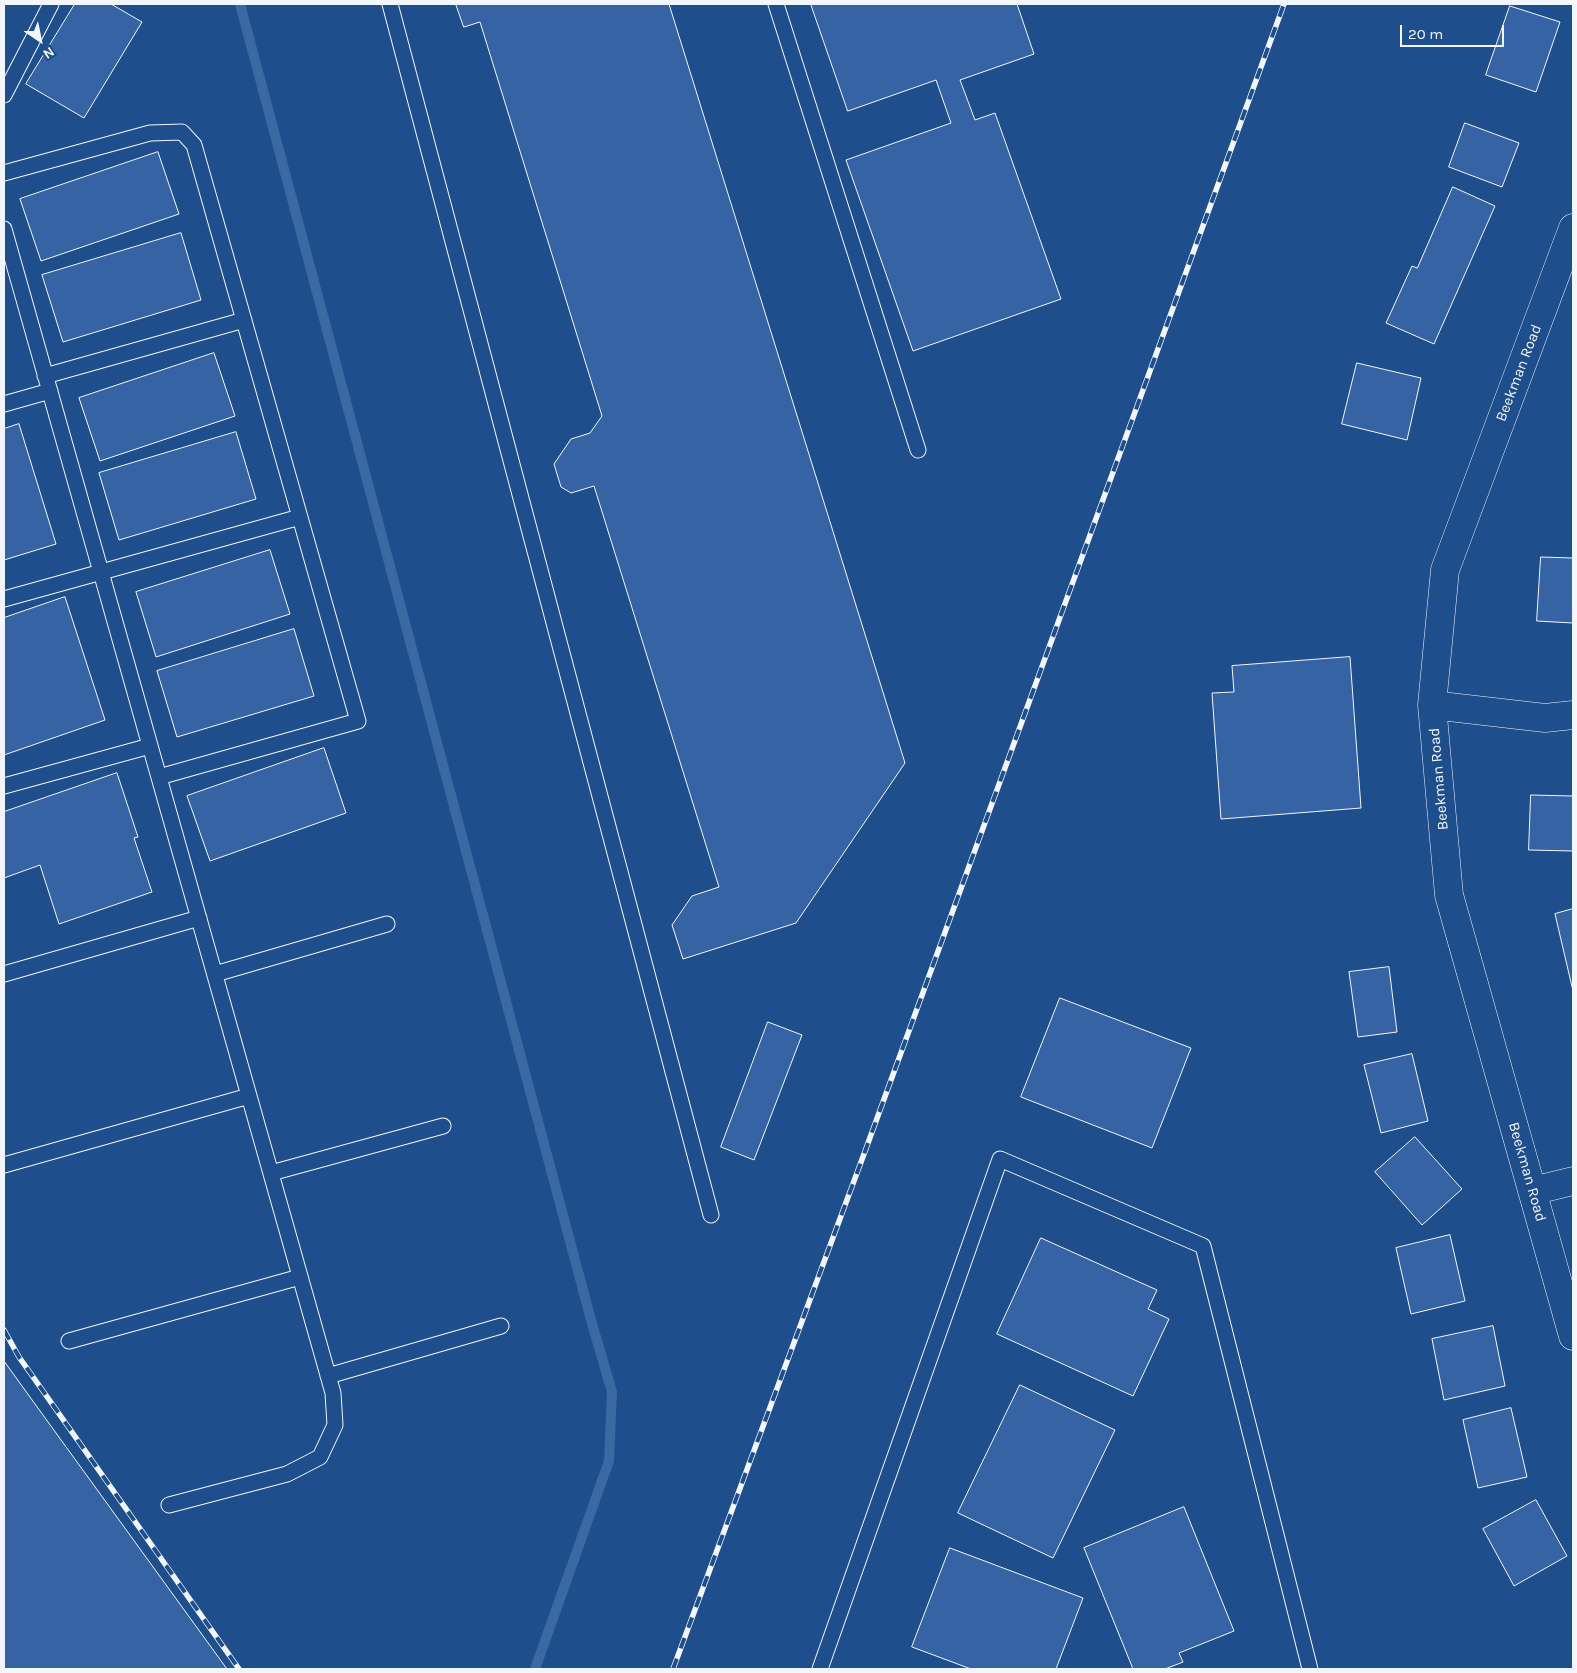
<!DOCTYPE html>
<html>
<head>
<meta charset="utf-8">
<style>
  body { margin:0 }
  #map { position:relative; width:1577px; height:1673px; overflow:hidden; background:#1f4e8c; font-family:Karla,sans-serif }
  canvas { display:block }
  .frame { position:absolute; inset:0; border:5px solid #f2f6ff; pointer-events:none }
  .north { position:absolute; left:15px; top:15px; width:50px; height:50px; -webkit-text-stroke:4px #1f4e8c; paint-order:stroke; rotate:146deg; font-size:14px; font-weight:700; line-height:20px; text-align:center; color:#f2f6ff }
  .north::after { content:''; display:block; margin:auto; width:18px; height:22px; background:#f2f6ff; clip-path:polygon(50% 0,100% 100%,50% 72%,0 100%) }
  .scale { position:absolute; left:1400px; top:25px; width:104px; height:22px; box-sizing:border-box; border:2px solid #f2f6ff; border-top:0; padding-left:6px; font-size:15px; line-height:18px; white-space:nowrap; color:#f2f6ff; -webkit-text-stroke:4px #1f4e8c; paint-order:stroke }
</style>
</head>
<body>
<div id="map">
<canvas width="1577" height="1673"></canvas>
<div class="frame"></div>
<div class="north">N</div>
<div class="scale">20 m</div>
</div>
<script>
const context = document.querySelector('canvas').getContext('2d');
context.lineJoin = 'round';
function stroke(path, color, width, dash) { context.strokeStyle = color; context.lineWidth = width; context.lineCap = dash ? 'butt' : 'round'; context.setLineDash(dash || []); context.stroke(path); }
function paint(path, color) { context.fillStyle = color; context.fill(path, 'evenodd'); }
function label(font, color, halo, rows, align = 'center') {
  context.font = font + ' Karla,sans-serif'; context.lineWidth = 4; context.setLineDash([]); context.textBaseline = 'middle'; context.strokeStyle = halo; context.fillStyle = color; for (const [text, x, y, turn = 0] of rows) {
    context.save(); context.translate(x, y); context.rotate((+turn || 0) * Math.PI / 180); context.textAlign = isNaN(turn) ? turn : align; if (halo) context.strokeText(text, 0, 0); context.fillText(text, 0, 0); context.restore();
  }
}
stroke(new Path2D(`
  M240 4 591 1320 612 1392 609 1461 535 1669`), '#3b69a3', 10);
const building = new Path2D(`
  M75 4H111L142 22 84 118 26 84Z
  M456 4H669L905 763 796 923 683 959 672 925 692 896 719 887 594 486 571 493 561 487 554 464 571 439 590 433 602 416 480 22 464 27Z
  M811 4H1017L1034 54 960 80 975 120 995 113 1061 299 913 351 846 160 951 123 936 80 848 111Z
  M1510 6 1560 22 1536 92 1486 75Z
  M1465 123 1519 143 1502 187 1449 167Z
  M158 152 179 214 41 261 20 199Z
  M1453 187 1495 206 1434 344 1386 323 1412 266 1417 268Z
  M181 233 201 300 63 342 42 275Z
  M214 353 235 416 100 461 79 398Z
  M1357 363 1421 378 1407 440 1342 424Z
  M19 424 56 544 4 560V429Z
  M236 432 256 499 119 540 99 473Z
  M270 550 290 614 156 657 136 592Z
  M1541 557 1573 558V623L1537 621Z
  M65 597 105 720 4 755V618Z
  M294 629 314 696 177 737 157 671Z
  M1350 657 1361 808 1221 819 1212 693 1234 692 1232 666Z
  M324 748 346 813 210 861 187 796Z
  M117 773 138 837 134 838 152 892 59 924 40 865 4 878V812Z
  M1531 795 1573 796V851L1529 850Z
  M1573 909V991L1555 914Z
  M1389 967 1397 1032 1358 1037 1349 972Z
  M1060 998 1191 1048 1152 1148 1021 1097Z
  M768 1022 802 1035 754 1160 721 1147Z
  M1412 1054 1428 1121 1381 1133 1364 1065Z
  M1415 1137 1462 1189 1422 1225 1375 1172Z
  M1450 1235 1465 1301 1411 1314 1396 1248Z
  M1041 1238 1157 1290 1148 1309 1169 1319 1133 1396 997 1334Z
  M1493 1326 1505 1386 1444 1400 1432 1339Z
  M4 1361 35 1404 227 1669H4Z
  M1020 1385 1115 1430 1053 1558 958 1513Z
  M1511 1408 1527 1477 1478 1488 1463 1420Z
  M1536 1500 1567 1556 1514 1586 1483 1529Z
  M1184 1507 1234 1631 1179 1653 1183 1662 1165 1669H1133L1084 1548Z
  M950 1548 1083 1598 1056 1669H971L912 1647Z`);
paint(building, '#3563a3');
stroke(building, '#f2f6ff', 1);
const service = new Path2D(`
  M390 4 711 1215
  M776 4 918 450
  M4 95 51 4
  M4 173 150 133 182 132 194 145 358 721 159 777
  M4 229 333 1393 335 1425 320 1457 287 1474 169 1505
  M45 376 244 320
  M4 404 50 391
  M4 599 300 517
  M4 786 150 746
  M4 974 199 918
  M215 974 387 924
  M4 1165 249 1096
  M271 1173 443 1126
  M69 1341 300 1277
  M328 1376 501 1326
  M820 1669 1000 1159 1203 1246 1310 1669`);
const minor = new Path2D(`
  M1573 228 1445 570 1432 705 1449 895 1573 1336
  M1432 705 1545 718 1573 715
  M1532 1191 1573 1181`);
stroke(service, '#f2f6ff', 17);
stroke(minor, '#f2f6ff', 29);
stroke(service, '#1f4e8c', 15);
stroke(minor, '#1f4e8c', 28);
const rail = new Path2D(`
  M4 1330 19 1357 239 1669
  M673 1669 864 1154 1284 4`);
stroke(rail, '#f2f6ff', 5.5);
stroke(rail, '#1f4e8c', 4, [11]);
label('15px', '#f2f6ff', '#1f4e8c', [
  ["Beekman Road",1519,373,-69],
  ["Beekman Road",1439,779,-95],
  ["Beekman Road",1527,1172,74]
]);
</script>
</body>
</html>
